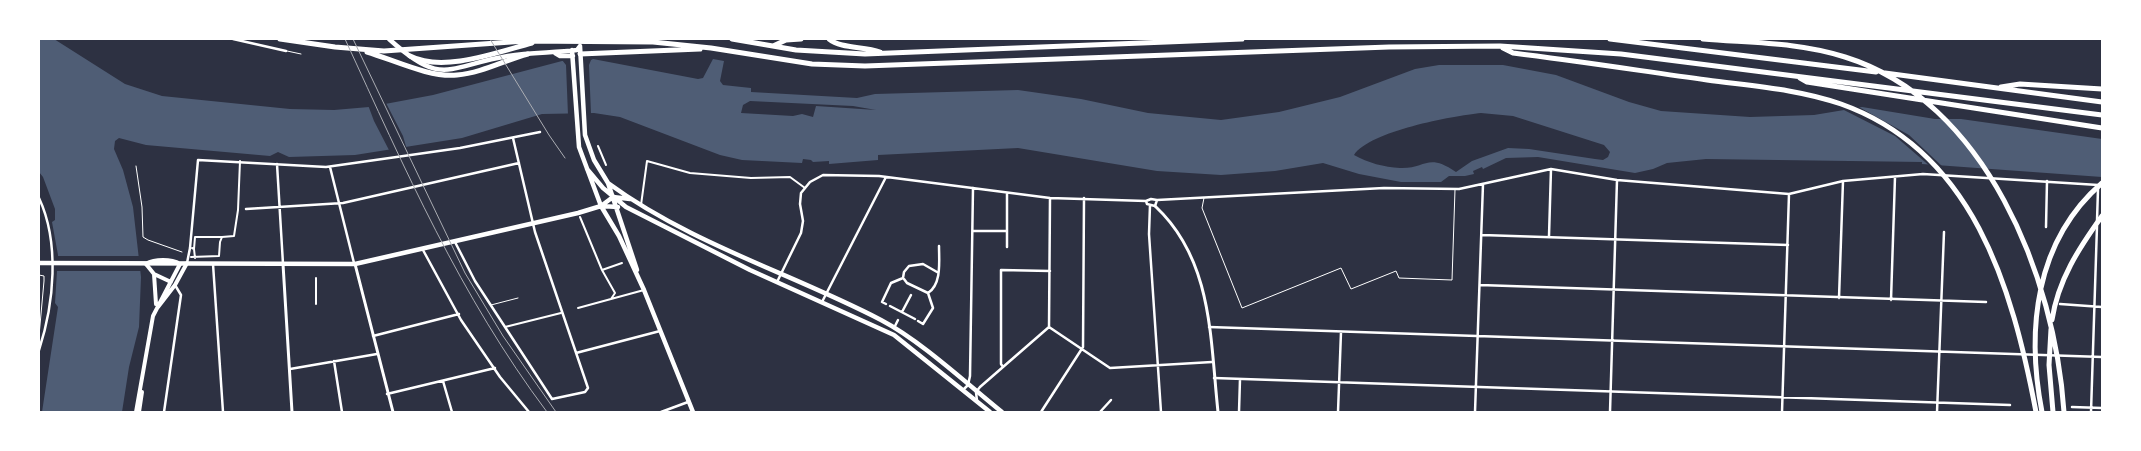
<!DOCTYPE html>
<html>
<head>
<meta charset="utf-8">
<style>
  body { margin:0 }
  #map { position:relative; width:2141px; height:451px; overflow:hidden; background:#2d3142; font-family:"Noto Sans",sans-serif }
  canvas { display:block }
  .frame { position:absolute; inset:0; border:40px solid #fff; pointer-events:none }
</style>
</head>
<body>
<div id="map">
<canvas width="2141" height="451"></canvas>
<div class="frame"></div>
</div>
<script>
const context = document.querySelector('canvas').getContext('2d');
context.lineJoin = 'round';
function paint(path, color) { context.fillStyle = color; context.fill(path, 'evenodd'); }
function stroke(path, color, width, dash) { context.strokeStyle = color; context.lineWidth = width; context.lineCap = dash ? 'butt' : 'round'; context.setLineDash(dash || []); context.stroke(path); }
paint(new Path2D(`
  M39 39H54L125 84 162 96 290 109 334 110 369 107 433 95 562 61 593 59 698 79 703 78 713 59 724 61 720 81 723 85 751 88V92L857 98 875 94 1018 90 1081 99 1148 113 1221 120 1279 112 1340 97 1415 69 1439 65H1503L1556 75 1629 102 1661 111 1750 117 1814 115 1862 107 1935 119H1961L2102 139V177L1922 164V162L1706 159 1667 163 1653 169 1635 173 1538 157 1506 158 1483 169 1482 167 1473 171 1474 174 1465 176H1449L1441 182H1401L1359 174 1323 163 1275 171 1221 175 1157 171 1018 148 878 155V160L829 164V161L813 162 811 160 803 159 802 163 742 160 720 155 620 117 594 113 542 114 462 138 355 155 289 157 278 152 270 156 146 145 119 138 115 141 114 149 123 170 133 207 141 277 139 327 129 367 122 412H42L58 307 55 303 58 255 52 222 55 220V209L43 177 39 172ZM750 101 853 106 876 110 816 106 813 117 802 114 793 116 741 113 743 105ZM1481 113 1513 116 1604 145 1610 152 1608 157 1603 160 1595 159 1529 149 1508 148 1472 161 1456 172C1427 152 1426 169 1400 168 1384 167 1368 163 1354 155 1370 131 1452 116 1481 113Z`), '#4f5d75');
paint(new Path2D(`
  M597 57 591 60 589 65 591 114 568 115 566 65 562 60H555Z
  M385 101 403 136 407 150 390 152 374 121 368 105Z
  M1857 106 1909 135 1944 168H1932L1895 136 1840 108Z
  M55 256H142V271H55Z`), '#2d3142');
stroke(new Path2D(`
  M287 51 301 54
  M136 166 142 207 143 237 148 240 182 252
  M1204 198 1202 208 1242 308 1341 268 1351 289 1396 271 1399 278 1452 280 1455 190
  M39 275 44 276V281L39 336
  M491 305 518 298`), '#fff', 1);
stroke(new Path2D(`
  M598 146 606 165
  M641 205 647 161 690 173 751 178 790 177 805 188
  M580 217 602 270 615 293 611 299
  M192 248 194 249 195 237H222
  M194 249 195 258
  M191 257 219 256 220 242 222 237 234 236 238 210 240 161
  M602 270 622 263
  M316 278V304
  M578 308 644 290
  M505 327 561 313`), '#fff', 2);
stroke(new Path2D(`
  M233 39 286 51
  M277 164 283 264
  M330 167 354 263
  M1007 193V247
  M39 198C60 243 54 304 39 350
  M1146 201 1147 204 1155 206 1157 200
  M1150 205 1149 234 1161 412
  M246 209 343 203 519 163
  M2097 221 2098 189
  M2046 227 2047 181
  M973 231H1007
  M1482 235 1788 245
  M1549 236 1551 169
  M455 242 475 281 552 399 585 392 588 388 535 232 513 138
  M423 250 461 320 500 377 529 412
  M187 263 190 248 198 160 326 167 460 148 540 132
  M213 264 223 412
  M904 279 907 283 928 293C942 284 939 261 939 246
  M777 282 801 233 803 221 800 204 801 193 810 182 823 175 879 176 1050 198 1146 201 1151 199 1157 200 1384 188 1459 189 1551 169 1617 180 1789 194 1843 181 1923 174 2098 185
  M1480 285 1986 302
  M1839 298 1843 181
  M1891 300 1895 177
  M822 302 886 177
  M886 304 882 302 891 283 903 278 904 272 909 266 923 264 937 272
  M2060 304 2102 307
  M890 306 915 319
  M902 312 911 295
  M918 321 923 324 933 308 928 293
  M1049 327 1110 368 1212 362
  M1209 327 2102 357
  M894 328 898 320
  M373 336 459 314
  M576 353 660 331
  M334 361 342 412
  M1003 367 1001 364V270L1050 271
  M290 369 377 354
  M1214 378 2010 405
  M443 381 452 412
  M963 390 968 385 970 376 973 188
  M387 394 495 368
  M977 401 976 392 980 387 1049 327 1050 198
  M2072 407 2102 408
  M164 412 181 295 175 285
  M661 412 688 402
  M1041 412 1083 347 1084 198
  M1100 412 1111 400
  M1239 412 1240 379
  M1338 412 1341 332
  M1475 412 1483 184
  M1610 412 1617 180
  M1782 412 1789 194
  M1937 412 1944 232
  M2091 412 2097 226`), '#fff', 2.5);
stroke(new Path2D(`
  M1155 206C1213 260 1210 338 1218 412
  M283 264 292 412
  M355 264 393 412`), '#fff', 3);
stroke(new Path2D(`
  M146 264 154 274 171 282
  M154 274 156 304
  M158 307 175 285 187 263
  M136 412 153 316 180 264
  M139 412 142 392`), '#fff', 4);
stroke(new Path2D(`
  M389 39C443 88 447 66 508 56 531 52 554 53 577 50L580 46
  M580 46 585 135 594 160 608 183 637 270
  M572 50 579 147 601 206 619 236 644 290 693 412
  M555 53 560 56H573
  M587 169 603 188 626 207 750 270 894 335 990 412
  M608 183C691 244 791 273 881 320 921 341 966 383 1002 412
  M601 206 618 207
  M39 263 355 264 578 213 601 206 613 197 630 199
  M146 264C155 259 171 259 180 264`), '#fff', 4.5);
stroke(new Path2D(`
  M280 39 335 47 384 51 525 41 653 42 711 48 812 64 865 66 1389 47 1500 46 1621 54 2102 115
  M732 39 796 50 865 54 1242 39
  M829 39C841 49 864 46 880 52
  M1610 39 1876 72
  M1703 39C1750 43 1799 42 1845 57 1986 101 2055 277 2064 412
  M773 46 786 40 801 39
  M1503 48 1513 53C1578 61 1642 71 1707 80 1751 86 1798 89 1841 104 1973 151 2012 286 2036 412
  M367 52C394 60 430 78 457 75 482 73 505 60 528 54
  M580 54 700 49
  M410 56C443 73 498 52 532 43
  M1885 73 2102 102
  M1800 78 1807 82 2102 128
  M2001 87 2020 84 2102 89
  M2052 320C2058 280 2079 248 2102 216
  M2051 329 2049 365 2053 412
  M2042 412C2026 330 2035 241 2102 183`), '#fff', 5);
stroke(new Path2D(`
  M345 39C405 169 460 296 547 412
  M353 39 465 273 503 336 556 412
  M490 39 549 135 565 158`), '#abadb3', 1);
</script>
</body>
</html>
